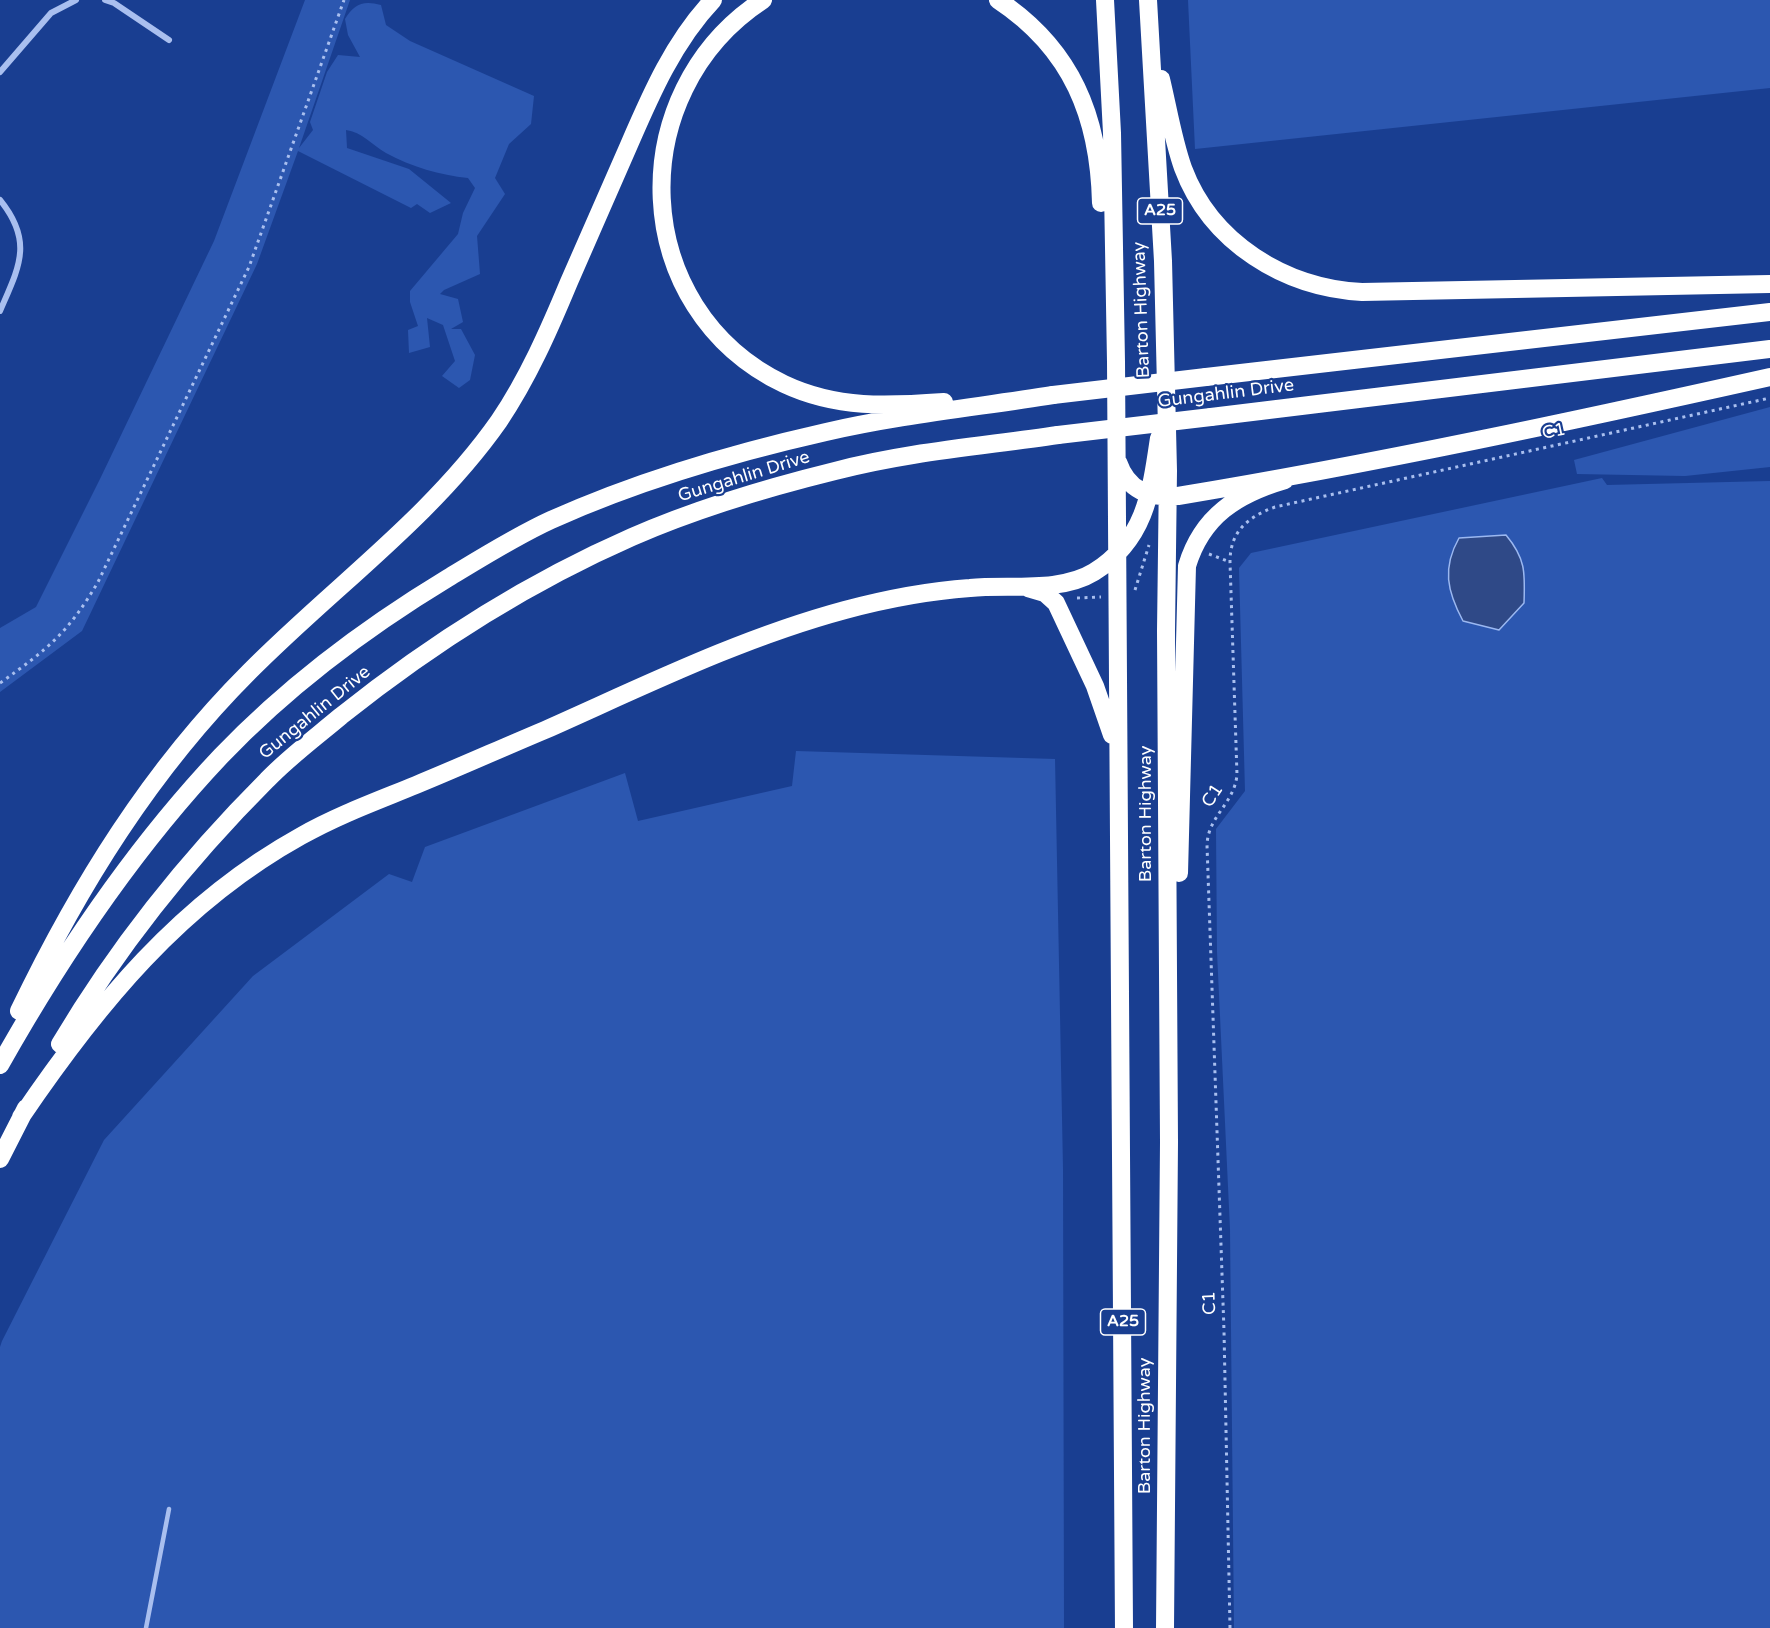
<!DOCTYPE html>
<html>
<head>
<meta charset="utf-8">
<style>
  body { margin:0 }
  canvas { display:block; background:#193e91 }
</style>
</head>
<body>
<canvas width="1770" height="1628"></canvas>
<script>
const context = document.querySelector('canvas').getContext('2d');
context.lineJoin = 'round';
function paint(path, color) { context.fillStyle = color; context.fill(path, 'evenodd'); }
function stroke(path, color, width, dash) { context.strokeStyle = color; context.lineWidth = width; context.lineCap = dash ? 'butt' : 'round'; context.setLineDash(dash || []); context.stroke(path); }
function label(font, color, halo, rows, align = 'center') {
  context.font = font + ' "Varela Round",sans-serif'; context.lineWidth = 4.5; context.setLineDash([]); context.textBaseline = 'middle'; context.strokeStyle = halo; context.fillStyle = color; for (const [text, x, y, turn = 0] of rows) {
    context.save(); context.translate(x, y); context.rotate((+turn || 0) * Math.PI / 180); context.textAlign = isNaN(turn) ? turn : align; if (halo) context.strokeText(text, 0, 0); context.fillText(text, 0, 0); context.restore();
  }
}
paint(new Path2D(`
  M305 0H350L299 148 313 130 310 122 327 72 338 55 360 57 348 35 345 19C354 4 363 0 381 5L386 25 410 41 534 96 531 124 509 144 495 178 505 194 477 236 480 274 444 290 440 294 458 299 463 322 451 329H461L475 355 470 380 459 388 442 376 455 361 443 325 427 318 430 347 409 353 408 330 418 326 410 302V291L458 234 463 213 475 188 468 178C440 175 412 167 386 153 372 145 362 132 346 130L347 148 409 169 451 203 430 213 417 204 411 208 298 151 257 264 82 631 0 692V628L36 607 100 479 214 241Z
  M1188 0H1770V88L1195 149Z
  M1770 407V467L1685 476 1577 474 1574 460Z
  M1602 478 1607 485 1770 481V1628H1234L1230 1229 1217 952 1216 829 1245 791 1239 568 1251 553Z
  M796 751 1055 759 1063 1169 1064 1628H0V1347L2 1341 104 1140 253 976 389 874 412 882 425 847 625 773 638 821 792 786Z`), '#2c57b0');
const water = new Path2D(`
  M1506 535C1526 559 1525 573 1524 603L1499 630 1463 621C1447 591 1442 568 1459 538Z`);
paint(water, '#2f4987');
stroke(water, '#9bb8f1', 1.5);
stroke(new Path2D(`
  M1209 554 1230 562
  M1135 590 1149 545
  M1077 598 1101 597
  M0 683C48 649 68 633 98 582L249 267 344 0
  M1230 1628 1224 1331 1207 845C1208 816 1234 804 1237 775L1230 562C1230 531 1248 517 1275 507L1770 398`), '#a9bfef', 3, [3, 4.5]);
stroke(new Path2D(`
  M146 1628 169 1509`), '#a9bfef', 4.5);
stroke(new Path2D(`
  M105 0 114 3 169 40
  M0 72 51 13 76 0
  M0 200C34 242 19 267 0 311`), '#a9bfef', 6);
stroke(new Path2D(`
  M763 0C621 93 628 309 784 384 837 409 888 406 944 402
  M998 0C1072 49 1099 117 1101 203
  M1105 0 1112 133 1116 362 1124 1628
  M1148 0 1163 261 1168 471 1166 631 1169 1142 1165 1628
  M1161 79C1168 108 1173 140 1183 168 1211 243 1285 288 1362 292L1770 284
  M1206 377 1770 312
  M1211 417 1770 349
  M1118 462C1128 491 1149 498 1178 496 1377 463 1573 421 1770 377
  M1028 588 1045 593 1056 603 1095 686 1112 735
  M1179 873 1187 566C1202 516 1237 494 1285 480
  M19 1011C79 886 151 770 249 672 332 588 431 518 499 421 528 378 549 330 569 282 589 236 609 191 629 145 651 94 674 41 713 0
  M60 1044C117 948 188 859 267 780 289 757 316 737 341 716 430 645 527 583 632 537 696 509 766 488 835 471 907 452 984 446 1058 435
  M0 1065C62 955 134 848 221 756 287 687 367 627 448 578 481 558 516 536 551 520 638 481 733 453 826 432 900 415 978 407 1053 395
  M21 1117C97 1005 180 903 301 836 338 815 377 801 416 785 460 767 502 748 545 730 644 686 741 638 845 610 886 599 928 591 970 588 1008 584 1060 593 1094 572 1145 540 1151 493 1159 438
  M0 1159 26 1108`), '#fff', 18);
stroke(new Path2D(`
  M1053 395 1206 377
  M1058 435 1211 417`), '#fff', 18);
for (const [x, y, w] of [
  [1160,211,45],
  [1123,1322,45]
]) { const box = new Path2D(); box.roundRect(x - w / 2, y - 13, w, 26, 4.5); context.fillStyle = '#193e91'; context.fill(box); stroke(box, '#fff', 1.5); }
label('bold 16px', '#fff', null, [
  ["A25",1160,211],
  ["A25",1123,1322]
]);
label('18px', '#fff', '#193e91', [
  ["Barton Highway",1142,310,-92],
  ["Gungahlin Drive",1226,394,-7],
  ["C1",1554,432,-12],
  ["Gungahlin Drive",744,477,-17],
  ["Gungahlin Drive",315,713,-39],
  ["C1",1213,796,-57],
  ["Barton Highway",1146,814,-90],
  ["C1",1210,1303,-92],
  ["Barton Highway",1145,1426,-90]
]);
</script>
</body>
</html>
